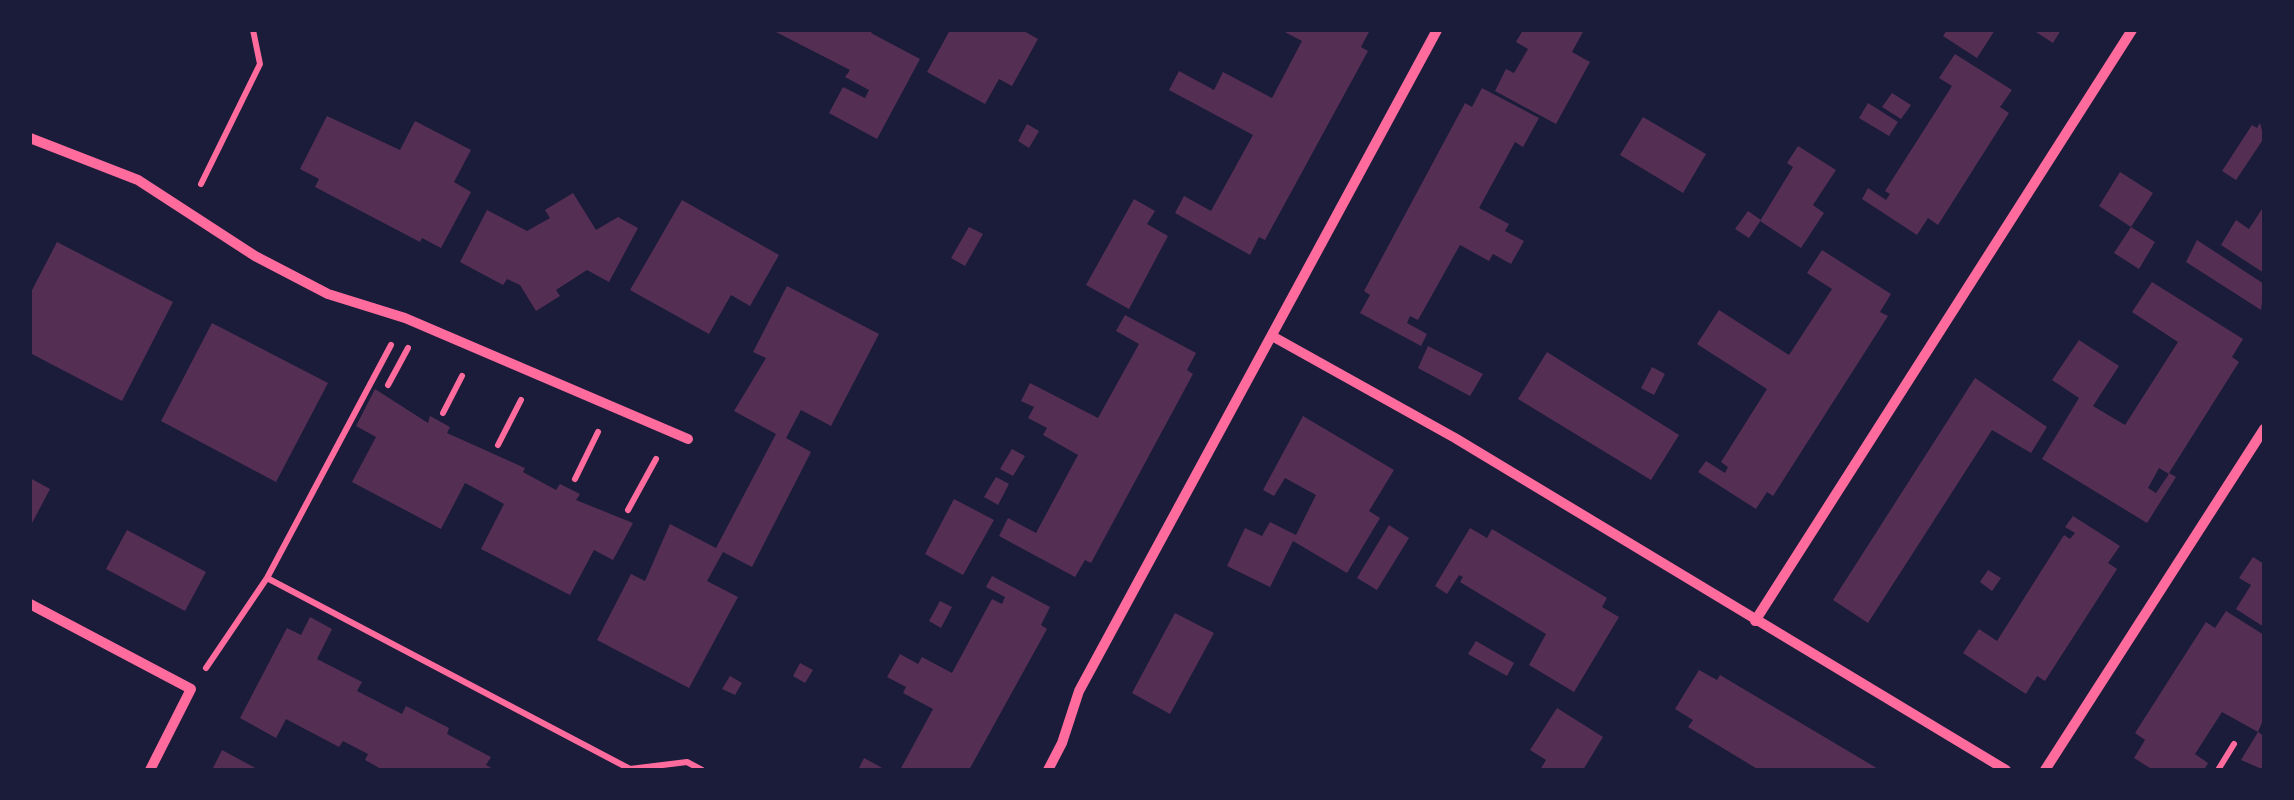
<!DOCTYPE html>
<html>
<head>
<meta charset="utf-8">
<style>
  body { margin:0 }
  #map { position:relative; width:2294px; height:800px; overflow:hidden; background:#1b1b3a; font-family:Karla,sans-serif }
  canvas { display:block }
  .frame { position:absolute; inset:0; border:32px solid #1b1b3a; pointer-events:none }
</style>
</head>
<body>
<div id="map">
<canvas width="2294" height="800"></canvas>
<div class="frame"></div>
</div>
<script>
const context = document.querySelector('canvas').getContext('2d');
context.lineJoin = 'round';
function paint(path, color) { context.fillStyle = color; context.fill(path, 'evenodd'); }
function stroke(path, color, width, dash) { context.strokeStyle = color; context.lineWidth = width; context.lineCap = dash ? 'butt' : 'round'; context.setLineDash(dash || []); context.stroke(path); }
paint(new Path2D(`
  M772 30H873L871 33 920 59 877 139 829 113 843 87 865 98 869 90 845 77 850 70Z
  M950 30H1022L1038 39 1012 86 999 79 985 104 927 72Z
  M1281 30H1370L1361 47 1368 51 1265 240 1259 237 1250 255 1175 213 1184 196 1211 211 1253 135 1169 90 1179 71 1214 90 1223 72 1272 98 1302 41Z
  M1523 30H1584L1572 52 1590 62 1556 124 1495 91 1506 69 1514 73 1528 49 1516 42Z
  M1947 30H1995L1977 58 1943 36Z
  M2033 30H2061L2053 43Z
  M1955 54 2012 90 2000 107 2009 113 1938 225 1928 218 1917 235 1862 199 1868 188 1886 200 1890 194 1885 191 1952 86 1939 78Z
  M1482 88 1539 118 1523 147 1515 142 1479 208 1509 224 1505 231 1524 241 1511 264 1493 254 1489 261 1460 245 1418 320 1410 316 1407 323 1427 334 1421 346 1360 313 1370 295 1364 291 1465 103 1472 107Z
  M1892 93 1911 105 1901 119 1882 107Z
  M1868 103 1898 122 1889 136 1859 118Z
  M327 116 400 150 415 121 471 150 454 182 471 192 441 248 422 238 420 242 315 187 319 179 300 169Z
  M1643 117 1706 154 1683 193 1620 155Z
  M2260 123 2264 138 2236 180 2222 171 2252 125 2257 128Z
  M1027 124 1039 131 1029 148 1018 141Z
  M1798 146 1836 170 1813 205 1824 213 1801 248 1760 221 1793 167 1787 163Z
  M2120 172 2153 193 2131 227 2155 242 2139 269 2114 253 2131 227 2099 206Z
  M573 193 596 230 618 217 638 228 609 282 587 270 556 290 560 296 536 311 520 285 507 279 503 285 460 262 487 210 527 231 550 218 545 210Z
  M1134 199 1155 211 1147 224 1168 236 1129 309 1086 285Z
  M682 200 779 255 750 306 731 295 709 334 630 290Z
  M2264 206V273L2221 245 2236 220 2249 229Z
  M1748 211 1761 220 1749 238 1735 229Z
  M969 227 983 234 965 266 951 258Z
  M2197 240 2264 284 2261 310 2186 262Z
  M57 242 173 302 122 401 30 353V294Z
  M1822 250 1891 294 1880 312 1888 316 1773 496 1767 492 1756 509 1698 472 1706 461 1725 473 1728 467 1721 462 1767 389 1697 344 1719 310 1789 355 1832 289 1807 273Z
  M2152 282 2243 339 2232 357 2239 362 2169 473 2176 477 2147 523 2042 459 2079 398 2052 380 2079 340 2119 366 2093 406 2125 425 2178 342 2132 312ZM2159 468 2169 474 2156 493 2148 488Z
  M787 286 879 334 831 426 801 410 786 438 811 452 752 567 723 552 707 581 738 597 689 688 597 640 631 574 645 581 670 524 716 548 776 434 734 411 766 358 753 352Z
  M1125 315 1196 353 1187 370 1193 374 1091 563 1085 560 1075 577 999 536 1008 518 1036 533 1078 455 1043 435 1047 428 1028 418 1034 407 1021 401 1030 383 1098 418 1139 344 1116 331Z
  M212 323 328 383 276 482 161 421Z
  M1428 346 1483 374 1470 396 1418 368Z
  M1547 352 1679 435 1651 480 1518 399Z
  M1652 367 1665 374 1654 395 1641 388Z
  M1975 378 2047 427 2031 453 1992 430 1868 623 1833 600Z
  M375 389 428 423 430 416 450 427 447 433 525 468 523 472 556 490 560 484 580 494 576 500 633 523 613 560 594 550 570 595 481 549 504 504 484 493 465 483 441 529 352 482 376 437 356 426Z
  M1303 416 1394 470 1369 511 1380 518 1347 573 1293 541 1270 587 1227 566 1245 528 1262 536 1270 522 1296 535 1316 495 1285 478 1274 496 1263 490Z
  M1012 449 1025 456 1013 476 1000 469Z
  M996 477 1009 484 998 505 984 497Z
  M30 478 50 489 30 527Z
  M954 499 994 520 963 575 925 554Z
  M2073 516 2120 546 2108 563 2117 569 2045 681 2037 676 2026 694 1963 653 1979 629 1997 641 2064 535 2070 539 2075 533 2065 527Z
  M1389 525 1409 538 1377 590 1357 578Z
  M1470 528 1487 538 1492 529 1607 598 1602 607 1619 617 1574 692 1529 665 1546 634 1460 582 1463 577 1459 575 1447 594 1435 586Z
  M127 530 206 572 185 611 106 569Z
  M2253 557 2264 564V627L2236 609 2251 585 2239 578Z
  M1988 570 2001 578 1992 591 1980 582Z
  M992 576 1050 607 1041 625 1047 629 969 770H900L933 709 903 693 906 687 887 677 900 654 918 664 922 657 952 673 992 599 1002 604 1005 597 986 587Z
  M940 601 952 607 941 628 929 621Z
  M2226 611 2264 635V718L2258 732 2222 712 2195 754 2208 763 2204 770H2153L2134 758 2145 740 2135 733 2206 622 2215 628Z
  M1175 613 1214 633 1170 714 1132 693Z
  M310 617 332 629 317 659 362 682 357 691 402 714 406 706 449 728 447 734 491 757 486 765 495 770H383L365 760 368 754 343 741 339 747 286 719 276 738 240 718 287 628 301 635Z
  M1476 641 1514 663 1507 676 1468 654Z
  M800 663 813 670 805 683 793 676Z
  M1699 670 1717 680 1720 675 1880 770H1759L1688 727 1693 720 1675 709Z
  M730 676 742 683 735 695 722 689Z
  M1557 708 1603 737 1583 770H1540L1546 760 1530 750Z
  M2258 732 2264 736V770L2241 760Z
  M222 750 259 770H212Z
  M864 758 886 770H858Z`), '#542f53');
stroke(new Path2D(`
  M201 184 260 64 253 30
  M388 385 408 348
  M443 413 462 376
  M498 445 521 400
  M575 479 598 432
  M628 510 656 459
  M267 578 630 769 687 762 702 770
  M206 668 267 578 391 345
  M2218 770 2234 744`), '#ff6b9d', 6);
stroke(new Path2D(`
  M30 138 138 180 255 256 328 294 405 318 688 439
  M1272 336 1455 438 2006 770
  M30 604 191 689 150 770
  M1755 621 2132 30
  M1048 770 1062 743 1079 691 1437 30
  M2045 770 2264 429`), '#ff6b9d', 10);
</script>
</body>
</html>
